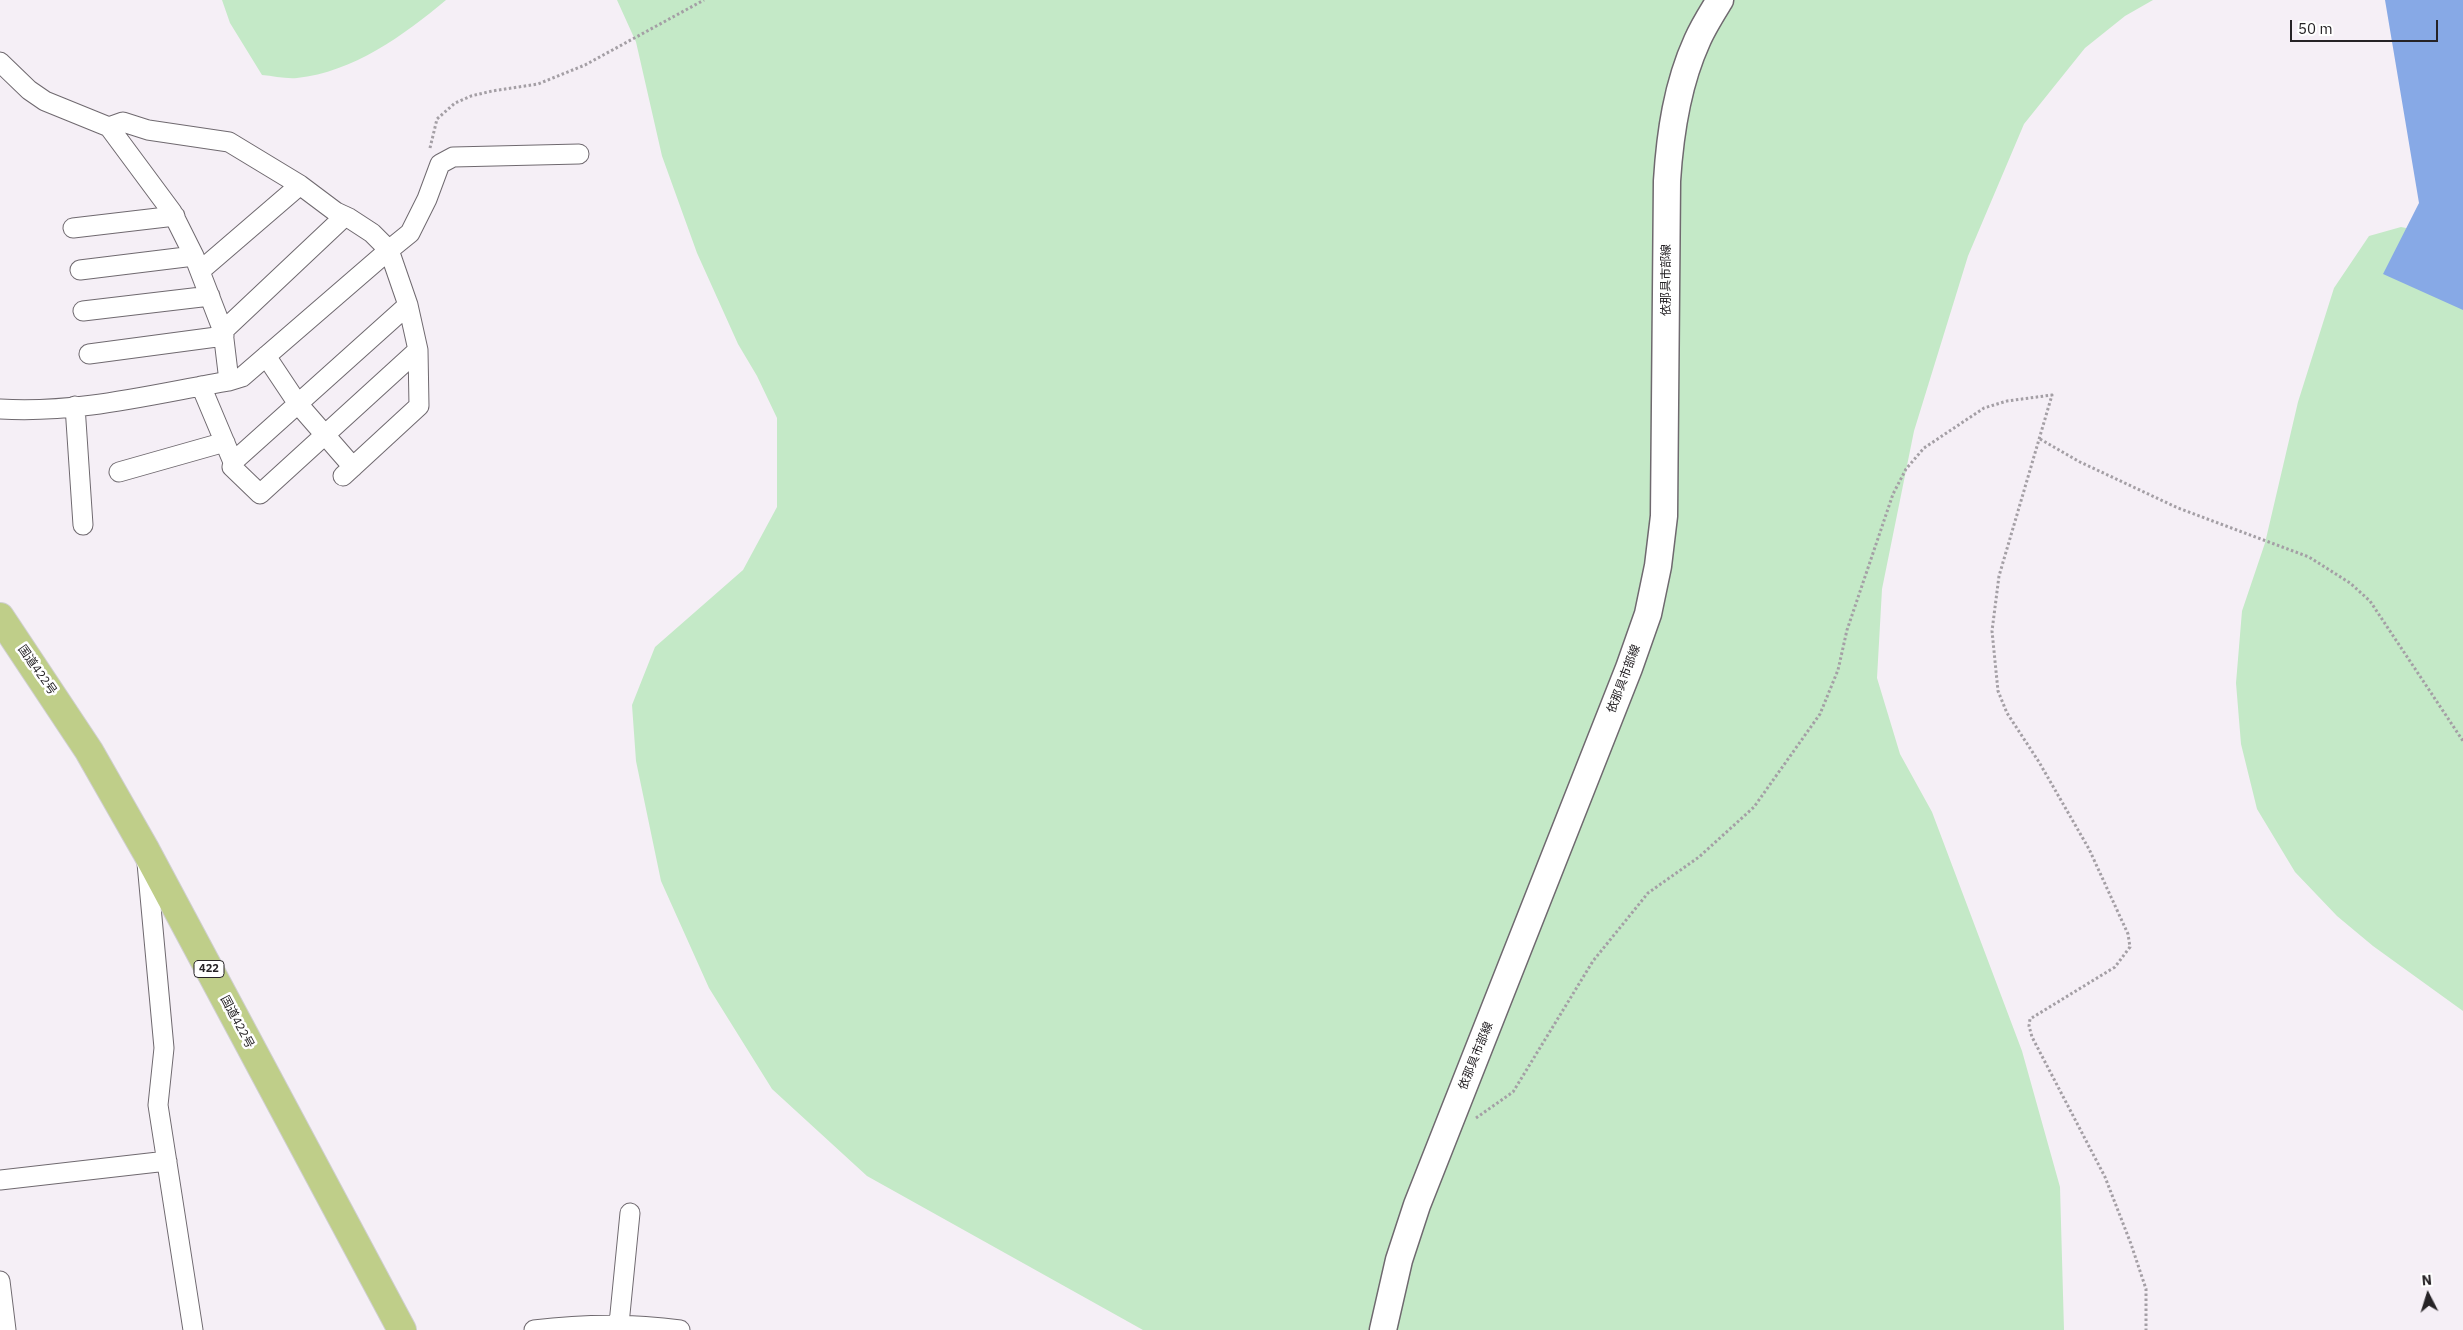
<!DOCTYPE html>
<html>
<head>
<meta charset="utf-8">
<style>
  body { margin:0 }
  #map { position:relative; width:2463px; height:1330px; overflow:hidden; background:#f5eff6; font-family:"IBM Plex Sans",sans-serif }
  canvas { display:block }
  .north { position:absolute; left:2403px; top:1270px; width:50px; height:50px; -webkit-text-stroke:4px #fff; paint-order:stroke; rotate:355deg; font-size:14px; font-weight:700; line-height:20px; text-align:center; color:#262326 }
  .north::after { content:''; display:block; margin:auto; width:18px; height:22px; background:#262326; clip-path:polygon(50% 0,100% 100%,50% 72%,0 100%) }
  .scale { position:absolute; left:2290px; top:20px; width:148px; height:22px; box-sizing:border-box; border:2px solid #262326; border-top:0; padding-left:6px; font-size:15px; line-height:18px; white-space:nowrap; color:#262326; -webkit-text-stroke:4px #fff; paint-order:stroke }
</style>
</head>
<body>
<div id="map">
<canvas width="2463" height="1330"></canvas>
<div class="north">N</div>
<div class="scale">50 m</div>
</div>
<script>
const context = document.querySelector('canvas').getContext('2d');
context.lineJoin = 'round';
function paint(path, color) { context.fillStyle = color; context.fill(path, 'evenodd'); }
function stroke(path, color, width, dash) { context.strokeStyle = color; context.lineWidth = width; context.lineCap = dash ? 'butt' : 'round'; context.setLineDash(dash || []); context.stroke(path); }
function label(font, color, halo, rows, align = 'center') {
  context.font = font + ' "IBM Plex Sans","Noto Sans JP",sans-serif'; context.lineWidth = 5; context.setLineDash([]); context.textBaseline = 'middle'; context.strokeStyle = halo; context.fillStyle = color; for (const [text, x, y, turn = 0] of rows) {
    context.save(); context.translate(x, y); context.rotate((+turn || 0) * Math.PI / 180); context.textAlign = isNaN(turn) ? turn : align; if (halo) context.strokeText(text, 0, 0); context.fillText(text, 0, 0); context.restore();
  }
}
paint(new Path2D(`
  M222 0H446C403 36 353 72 297 78 286 79 273 76 262 75L230 23Z
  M617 0H2153L2125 16 2085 48 2024 124 1968 256 1914 431 1882 589 1877 678 1900 754 1932 812 2022 1051 2060 1187 2064 1330H1143L867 1176 772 1089 709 988 661 881 636 761 632 705 655 647 743 570 777 507V418L757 376 738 344 697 253 662 156 636 42Z
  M2401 227 2463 239V1011L2373 946 2337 916 2295 872 2257 809 2241 744 2236 683 2242 611 2265 543 2298 402 2334 288 2369 236Z`), '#c4e9c7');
paint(new Path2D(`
  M2385 0H2463V310L2383 274 2419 203Z`), '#87a9e6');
const street = new Path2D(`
  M0 62 29 90 45 101 109 127 172 212 194 256 223 331 229 381
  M109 127 123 122 148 130 229 142 300 185 336 212 349 218 372 233 389 250 410 233 427 199 440 164 453 157 579 154
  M73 228 175 216
  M80 270 194 256
  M200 271 300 185
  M83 311 210 296
  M223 331 345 216
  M89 354 224 336
  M266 356 298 404 353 467
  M201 386 233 462 232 467 260 494 418 350
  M75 406 83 525
  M0 409C77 414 154 394 229 381L242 377 389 250 408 305 418 350 419 406 343 476
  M233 462 408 305
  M119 472 225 442
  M147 863 164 1048 158 1105 193 1330
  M0 1180 167 1161
  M0 1281 6 1330
  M619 1324 630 1213
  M534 1330C583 1324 630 1323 680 1330`);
const secondary = new Path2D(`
  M1383 1330 1399 1260 1417 1205 1629 668 1648 614 1658 566 1664 516 1667 181C1670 133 1677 85 1697 41 1703 27 1712 13 1720 0`);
const highway = new Path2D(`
  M0 617 89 751 146 851 402 1330`);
stroke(street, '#6f696f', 21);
stroke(secondary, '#6f696f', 29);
stroke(highway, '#cfcfcf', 30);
stroke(new Path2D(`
  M430 148 437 119 455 103 471 96 492 91 538 84 585 65 704 0
  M2040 439 2080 462 2178 508 2309 557 2350 583 2370 601 2463 741
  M1476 1118 1513 1092 1593 961 1648 893 1699 857 1754 807 1820 714 1838 670 1847 630 1893 494 1906 469 1924 448 1984 408 2007 401 2052 395 1999 576 1992 631 1998 691 2007 713 2039 762 2089 849 2128 934 2130 947 2115 967 2030 1019 2029 1026 2032 1037 2105 1177 2131 1244 2146 1289V1330`), '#a49fa5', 3, [2.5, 2.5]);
stroke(street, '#fff', 19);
stroke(secondary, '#fff', 26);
stroke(highway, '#bfce89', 28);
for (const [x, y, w] of [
  [209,969,30]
]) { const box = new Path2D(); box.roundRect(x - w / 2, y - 8.5, w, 17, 4); context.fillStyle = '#fff'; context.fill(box); stroke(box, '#262326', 1); }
label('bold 11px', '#262326', null, [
  ["422",209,969]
]);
label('12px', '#262326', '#fff', [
  ["依那具市部線",1667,280,-90],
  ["国道422号",37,670,55],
  ["依那具市部線",1624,679,-69],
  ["国道422号",237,1022,62],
  ["依那具市部線",1476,1056,-68]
]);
</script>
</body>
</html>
